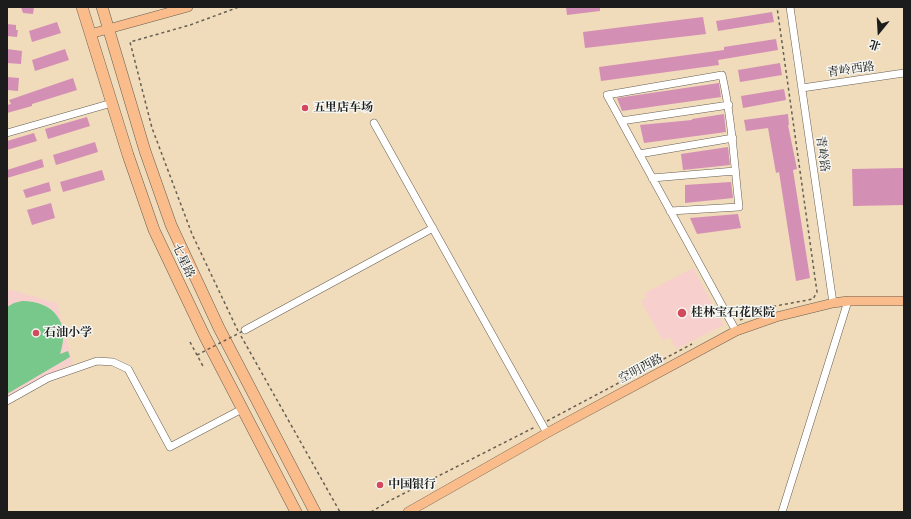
<!DOCTYPE html>
<html>
<head>
<meta charset="utf-8">
<style>
  body { margin:0 }
  #map { position:relative; width:911px; height:519px; overflow:hidden; background:#f0dbba; font-family:"Old Standard TT","Noto Serif SC",serif }
  canvas { display:block }
  .frame { position:absolute; inset:0; border:8px solid #1c1c1c; pointer-events:none }
  .north { position:absolute; left:859px; top:12px; width:40px; height:40px; -webkit-text-stroke:3px #f6f6f2; paint-order:stroke; rotate:198deg; font-size:11px; font-weight:700; line-height:16px; text-align:center; color:#1c1c1c }
  .north::after { content:''; display:block; margin:auto; width:14px; height:18px; background:#1c1c1c; clip-path:polygon(50% 0,100% 100%,50% 72%,0 100%) }
</style>
</head>
<body>
<div id="map">
<canvas width="911" height="519"></canvas>
<div class="frame"></div>
<div class="north">北</div>
</div>
<script>
const context = document.querySelector('canvas').getContext('2d');
context.lineJoin = 'round';
function paint(path, color) { context.fillStyle = color; context.fill(path, 'evenodd'); }
function stroke(path, color, width, dash) { context.strokeStyle = color; context.lineWidth = width; context.lineCap = dash ? 'butt' : 'round'; context.setLineDash(dash || []); context.stroke(path); }
function label(font, color, halo, rows, align = 'center') {
  context.font = font + ' "Old Standard TT","Noto Serif SC",serif'; context.lineWidth = 3; context.setLineDash([]); context.textBaseline = 'middle'; context.strokeStyle = halo; context.fillStyle = color; for (const [text, x, y, turn = 0] of rows) {
    context.save(); context.translate(x, y); context.rotate((+turn || 0) * Math.PI / 180); context.textAlign = isNaN(turn) ? turn : align; if (halo) context.strokeText(text, 0, 0); context.fillText(text, 0, 0); context.restore();
  }
}
paint(new Path2D(`
  M693 268 724 325 676 349 670 337 663 341 641 301 647 297 645 293Z
  M7 289 57 303 73 364 61 369 7 399Z`), '#f7d0cd');
paint(new Path2D(`
  M22 301C54 301 71 323 60 354L68 351 70 357 7 394V307L14 303Z`), '#77c88a');
paint(new Path2D(`
  M21 7H34L33 14 23 13Z
  M566 7H600V11L567 15Z
  M772 12 774 22 718 31 716 21Z
  M703 17 706 34 585 48 583 32Z
  M57 22 61 33 32 42 29 31Z
  M7 24 16 25V30H18L17 37 7 36Z
  M776 39 778 50 718 60 719 65 601 81 599 67 724 50V47Z
  M7 49 22 51 21 64 7 63Z
  M65 49 69 60 35 71 32 60Z
  M780 63 782 75 740 82 738 70Z
  M7 77 19 78 18 91 7 90Z
  M73 78 77 90 32 104V106L7 113V105L11 104 9 100Z
  M719 83 721 97 622 111 617 98Z
  M784 89 786 100 743 108 741 96Z
  M724 114 726 132 644 143 640 125 692 120V119Z
  M788 114 789 125H788L797 169 793 170 810 278 796 281 779 172 776 173 768 128 746 131 744 120Z
  M87 117 90 126 48 139 45 129Z
  M34 133 37 141 7 150V141Z
  M95 142 98 152 56 165 53 155Z
  M728 147 730 165 683 170 681 154Z
  M42 159 44 167 7 178V170Z
  M904 168V205L853 206 852 169Z
  M102 170 105 180 63 192 60 182Z
  M49 182 51 191 26 198 23 190Z
  M731 182 733 198 685 203V185Z
  M51 203 55 218 32 225 27 210Z
  M738 214 741 228 697 234 690 218Z`), '#d48fb4');
const minor = new Path2D(`
  M790 7 833 303
  M802 88 904 73
  M621 121 729 105
  M374 123 547 433
  M7 133 112 103
  M639 154 733 138
  M652 178 735 171
  M670 211 739 207C734 162 732 119 722 75L607 95 736 331
  M245 330 433 228
  M7 401 48 378 97 361 113 362 128 369 170 447 242 409
  M782 512 848 301`);
const major = new Path2D(`
  M90 34 188 7
  M408 512 547 433 736 331 776 317 833 303 848 301H904`);
const highway = new Path2D(`
  M82 7 128 155 154 230 204 335 296 512
  M102 7 145 151 171 225 219 328 315 512`);
stroke(minor, '#665f53', 8);
stroke(major, '#665f53', 10);
stroke(highway, '#665f53', 12);
stroke(new Path2D(`
  M740 320 765 308 813 299 817 292 777 7
  M238 331 192 234 152 128 130 42 190 25 239 7
  M241 336 340 512
  M190 342 204 368
  M547 421 692 344
  M371 512 391 500 535 427`), '#665f53', 1.5, [3, 3]);
stroke(minor, '#fff', 7);
stroke(major, '#f9bc8a', 9);
stroke(highway, '#f9bc8a', 11);
stroke(new Path2D(`
  M197 355 245 330`), '#665f53', 1.5, [3, 3]);
for (const [x, y, r, color] of [
  [305,108,4,"#d1495b"],
  [682,313,5,"#d1495b"],
  [36,333,4,"#d1495b"],
  [380,485,4,"#d1495b"]
]) { const dot = new Path2D(); dot.arc(x, y, r, 0, 2 * Math.PI); context.fillStyle = color; context.fill(dot); stroke(dot, '#f6f6f2', 1.5); }
label('12px', '#1c1c1c', '#f6f6f2', [
  ["青岭西路",851,70,-8],
  ["青岭路",822,154,82],
  ["七星路",183,261,65],
  ["空明西路",641,369,-28]
]);
label('bold 12px', '#1c1c1c', '#f6f6f2', [
  ["五里店车场",313,108],
  ["桂林宝石花医院",691,313],
  ["石油小学",44,333],
  ["中国银行",388,485]
], 'left');
</script>
</body>
</html>
